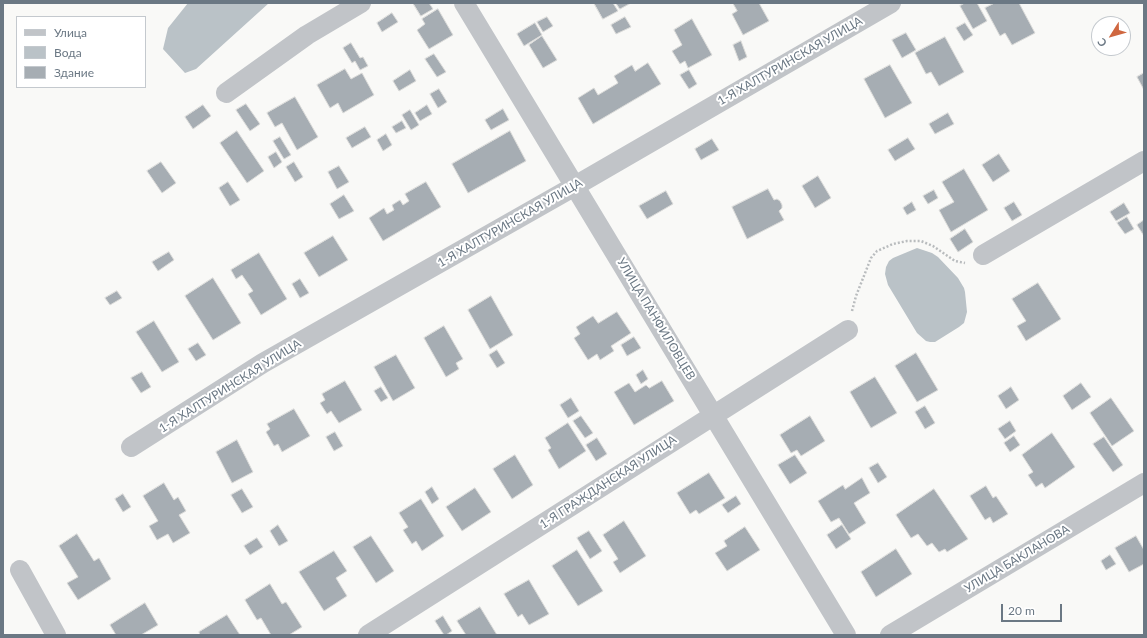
<!DOCTYPE html>
<html>
<head>
<meta charset="utf-8">
<style>
  body { margin:0 }
  #map { position:relative; width:1147px; height:638px; overflow:hidden; background:#f9f9f7; font-family:Lato,sans-serif }
  canvas { display:block }
  .frame { position:absolute; inset:0; border:4px solid #6b7884; pointer-events:none }
  .legend { position:absolute; left:16px; top:16px; width:130px; height:72px; box-sizing:border-box; background:#fff; border:1px solid #c4c9ce; margin:0; padding:5px 7px; list-style:none; font-size:12px; color:#6b7884 }
  .legend li { display:flex; align-items:center; gap:8px; height:20px }
  .legend b { width:20px; border:1px solid #c4c9ce }
  .north { position:absolute; left:1091px; top:16px; width:40px; height:40px; box-sizing:border-box; background:#fff; border:1px solid #c4c9ce; border-radius:50%; rotate:233deg; font-size:11px; font-weight:700; line-height:16px; text-align:center; color:#6b7884 }
  .north::after { content:''; display:block; margin:auto; width:14px; height:18px; background:#cf6740; clip-path:polygon(50% 0,100% 100%,50% 72%,0 100%) }
  .scale { position:absolute; left:1001px; top:604px; width:61px; height:18px; box-sizing:border-box; border:2px solid #6b7884; border-top:0; padding-left:5px; font-size:12px; line-height:14px; white-space:nowrap; color:#6b7884; -webkit-text-stroke:3px #fff; paint-order:stroke }
</style>
</head>
<body>
<div id="map">
<canvas width="1147" height="638"></canvas>
<div class="frame"></div>
<ul class="legend">
<li><b style="height:5px;background:#c1c4c8"></b>Улица</li>
<li><b style="height:11px;background:#bac2c7"></b>Вода</li>
<li><b style="height:11px;background:#a6adb3"></b>Здание</li>
</ul>
<div class="north">С</div>
<div class="scale">20 m</div>
</div>
<script>
const context = document.querySelector('canvas').getContext('2d');
context.lineJoin = 'round';
function paint(path, color) { context.fillStyle = color; context.fill(path, 'evenodd'); }
function stroke(path, color, width, dash) { context.strokeStyle = color; context.lineWidth = width; context.lineCap = dash ? 'butt' : 'round'; context.setLineDash(dash || []); context.stroke(path); }
function label(font, color, halo, rows, align = 'center') {
  context.font = font + ' Lato,sans-serif'; context.lineWidth = 4; context.setLineDash([]); context.textBaseline = 'middle'; context.strokeStyle = halo; context.fillStyle = color; for (const [text, x, y, turn = 0] of rows) {
    context.save(); context.translate(x, y); context.rotate((+turn || 0) * Math.PI / 180); context.textAlign = isNaN(turn) ? turn : align; if (halo) context.strokeText(text, 0, 0); context.fillText(text, 0, 0); context.restore();
  }
}
paint(new Path2D(`
  M188 3H269L196 69 185 73 163 49 168 28Z
  M917 248 932 253 938 257 958 278 964 288 965 292 967 312 964 323 959 327 935 342H930L926 341 917 333 888 285 885 274 886 267 889 261 893 258Z`), '#bac2c7');
const building = new Path2D(`
  M413 3H429L433 9 421 16Z
  M594 3H613L618 11 603 19Z
  M616 3H631L620 9Z
  M733 3H759L769 21 743 35 732 14 737 11Z
  M965 3H977L987 21 973 29 960 6Z
  M995 3H1019L1035 33 1012 45 1005 33 1000 36 985 8Z
  M438 9 453 35 429 49 417 30 425 24 422 19Z
  M392 13 398 22 382 32 377 23Z
  M547 17 553 26 543 32 537 22Z
  M625 17 631 27 616 34 611 25Z
  M692 19 712 55 688 68 685 61 680 64 672 51 682 45 674 30Z
  M535 23 542 35 524 46 517 34Z
  M965 23 973 35 964 41 956 28Z
  M906 33 916 50 902 58 892 40Z
  M542 36 557 60 543 68 529 45Z
  M945 37 964 72 939 86 931 72 926 74 915 53Z
  M741 41 747 57 739 61 733 45Z
  M351 43 360 58 363 57 368 66 360 70 355 61 352 63 343 48Z
  M434 54 446 72 437 77 425 59Z
  M648 63 661 84 593 124 578 98 594 88 598 95 618 83 614 76 632 65 635 71Z
  M890 65 912 103 885 118 864 79Z
  M345 69 351 79 362 73 374 95 343 113 338 103 330 108 317 85Z
  M410 70 416 81 399 91 393 81Z
  M689 70 697 84 689 89 680 75Z
  M1144 73V90L1137 77Z
  M439 89 447 102 438 108 430 94Z
  M295 97 318 137 297 150 282 123 275 127 267 113Z
  M246 104 260 124 250 131 236 110Z
  M203 105 211 116 193 129 185 117Z
  M427 105 432 114 420 121 415 113Z
  M503 109 509 120 491 130 485 120Z
  M410 110 419 125 411 130 402 115Z
  M948 113 954 124 935 134 929 124Z
  M402 121 406 128 396 133 392 127Z
  M365 127 371 137 352 148 346 138Z
  M237 131 264 171 247 183 220 143Z
  M510 131 526 161 468 193 452 164Z
  M386 134 392 145 383 151 377 140Z
  M280 137 291 155 284 159 273 141Z
  M908 138 915 149 895 161 888 150Z
  M712 139 719 150 701 160 695 149Z
  M276 152 282 162 274 168 268 157Z
  M999 154 1010 171 993 182 982 165Z
  M161 162 176 183 162 193 147 171Z
  M294 162 303 177 295 182 286 167Z
  M339 166 349 182 337 189 328 172Z
  M964 169 988 210 951 232 939 210 954 202 942 182Z
  M818 176 831 198 815 208 802 186Z
  M228 182 240 200 230 206 219 188Z
  M426 182 441 207 383 241 369 218 384 208 387 214 394 210 392 205 400 200 403 205 409 201 405 194Z
  M768 189 774 200 777 199 780 201 782 205V208L779 211 784 220 747 239 732 207Z
  M934 190 938 198 928 204 923 196Z
  M666 191 673 204 647 219 639 206Z
  M344 195 354 211 339 219 330 204Z
  M912 202 916 210 907 215 903 208Z
  M1014 202 1022 215 1012 221 1004 208Z
  M1124 203 1130 213 1116 221 1110 212Z
  M1127 217 1134 229 1125 234 1117 223Z
  M1144 220V236L1137 225Z
  M965 229 973 242 958 252 950 239Z
  M333 236 348 260 319 277 304 253Z
  M169 252 174 260 158 271 152 262Z
  M259 253 287 299 261 315 248 294 253 291 242 275 236 279 231 270Z
  M213 278 241 323 213 340 185 296Z
  M300 279 309 293 300 298 292 284Z
  M1038 283 1061 319 1026 341 1017 326 1026 321 1012 299Z
  M117 291 122 298 110 305 105 298Z
  M491 296 513 335 490 349 468 310Z
  M617 312 631 333 611 346 614 351 600 360 597 354 588 360 574 338 580 334 576 327 593 316 598 323Z
  M154 321 179 362 162 372 136 332Z
  M444 326 463 359 456 363 459 369 446 377 424 338Z
  M634 337 641 348 627 356 621 345Z
  M198 343 206 355 196 361 188 349Z
  M497 350 505 363 497 368 489 355Z
  M916 353 938 390 917 402 895 366Z
  M396 355 415 388 393 401 374 367Z
  M643 370 648 379 641 384 636 375Z
  M142 372 151 387 141 393 131 378Z
  M875 377 897 413 871 428 850 392Z
  M345 381 362 410 339 423 331 411 327 414 320 403 325 400 322 394Z
  M662 381 674 401 634 425 614 392 629 383 635 392 646 385 649 388Z
  M1081 383 1091 397 1072 410 1063 396Z
  M381 387 388 398 381 402 374 391Z
  M1011 387 1019 400 1006 409 998 396Z
  M571 398 579 411 568 418 560 405Z
  M1111 398 1134 431 1112 446 1090 413Z
  M925 406 935 423 925 429 915 412Z
  M294 409 310 436 282 452 278 444 274 446 266 432 270 429 267 424Z
  M581 416 593 433 585 438 573 421Z
  M810 416 825 441 801 456 797 450 791 453 780 435Z
  M1010 421 1016 431 1005 439 998 429Z
  M568 423 586 451 559 469 548 450 551 448 545 438Z
  M335 432 343 446 334 451 326 437Z
  M1052 433 1075 467 1045 488 1042 483 1036 487 1028 475 1033 472 1022 455Z
  M1014 436 1020 445 1010 452 1004 443Z
  M1104 437 1123 465 1113 472 1093 444Z
  M597 438 607 454 596 461 586 445Z
  M237 440 253 472 232 483 216 452Z
  M515 455 533 485 512 499 493 469Z
  M795 455 807 473 790 484 778 465Z
  M878 463 887 477 878 483 869 468Z
  M709 473 725 498 699 514 696 510 690 514 677 493Z
  M862 478 870 493 854 503 866 523 849 534 839 518 831 522 818 501 843 485 845 489Z
  M164 483 174 500 178 497 186 511 179 515 190 533 173 543 168 534 157 540 149 526 158 521 143 496Z
  M986 486 993 498 996 496 1008 514 993 523 990 517 985 520 970 496Z
  M432 487 439 499 432 504 425 492Z
  M475 488 491 512 462 531 446 507Z
  M242 489 253 507 242 513 231 495Z
  M934 489 968 539 947 552 945 549 939 552 932 543 927 546 918 534 911 538 896 515Z
  M123 494 131 507 123 512 115 499Z
  M736 496 741 504 728 513 722 505Z
  M421 499 444 536 422 551 416 541 412 544 403 530 408 527 399 513Z
  M624 521 646 556 620 573 613 562 618 559 603 535Z
  M278 525 288 541 279 546 270 531Z
  M842 525 851 539 836 549 827 535Z
  M745 527 760 550 727 571 715 553 727 546 724 541Z
  M589 531 602 551 590 559 577 538Z
  M77 534 94 561 99 558 111 579 78 600 67 583 78 577 59 546Z
  M371 536 394 571 376 583 353 547Z
  M1136 536 1144 550V564L1129 572 1115 548Z
  M257 538 263 547 250 555 244 546Z
  M896 549 912 574 876 597 861 572Z
  M577 550 603 591 578 606 552 566Z
  M334 551 347 571 336 578 347 596 324 611 299 572Z
  M1110 555 1116 564 1106 570 1101 561Z
  M529 580 549 614 529 625 522 614 518 617 504 594Z
  M270 584 282 604 286 602 302 627 289 635H271L261 618 257 620 245 600Z
  M145 603 158 625 141 635H116L110 625Z
  M480 607 497 635H466L457 621Z
  M227 615 240 635H200L199 632Z
  M443 616 452 631 446 635H444L435 621Z`);
paint(building, '#a6adb3');
stroke(building, '#dbdbd9', 1);
stroke(new Path2D(`
  M852 311 856 296 871 258 877 251 893 244 907 241H921L933 246 955 261 965 263`), '#b9bcbe', 2.5, [2, 2]);
stroke(new Path2D(`
  M464 3 846 635
  M226 93 307 35 361 3
  M983 255 1144 161
  M131 447 263 363 575 186 891 3
  M20 570 56 635
  M368 635 848 330
  M890 635 1144 483`), '#c1c4c8', 20);
label('12px', '#6b7884', '#fff', [
  ["1-Я ХАЛТУРИНСКАЯ УЛИЦА",790,61,-30],
  ["1-Я ХАЛТУРИНСКАЯ УЛИЦА",510,223,-30],
  ["УЛИЦА ПАНФИЛОВЦЕВ",656,319,59],
  ["1-Я ХАЛТУРИНСКАЯ УЛИЦА",230,386,-32],
  ["1-Я ГРАЖДАНСКАЯ УЛИЦА",608,482,-33],
  ["УЛИЦА БАКЛАНОВА",1017,559,-31]
]);
</script>
</body>
</html>
